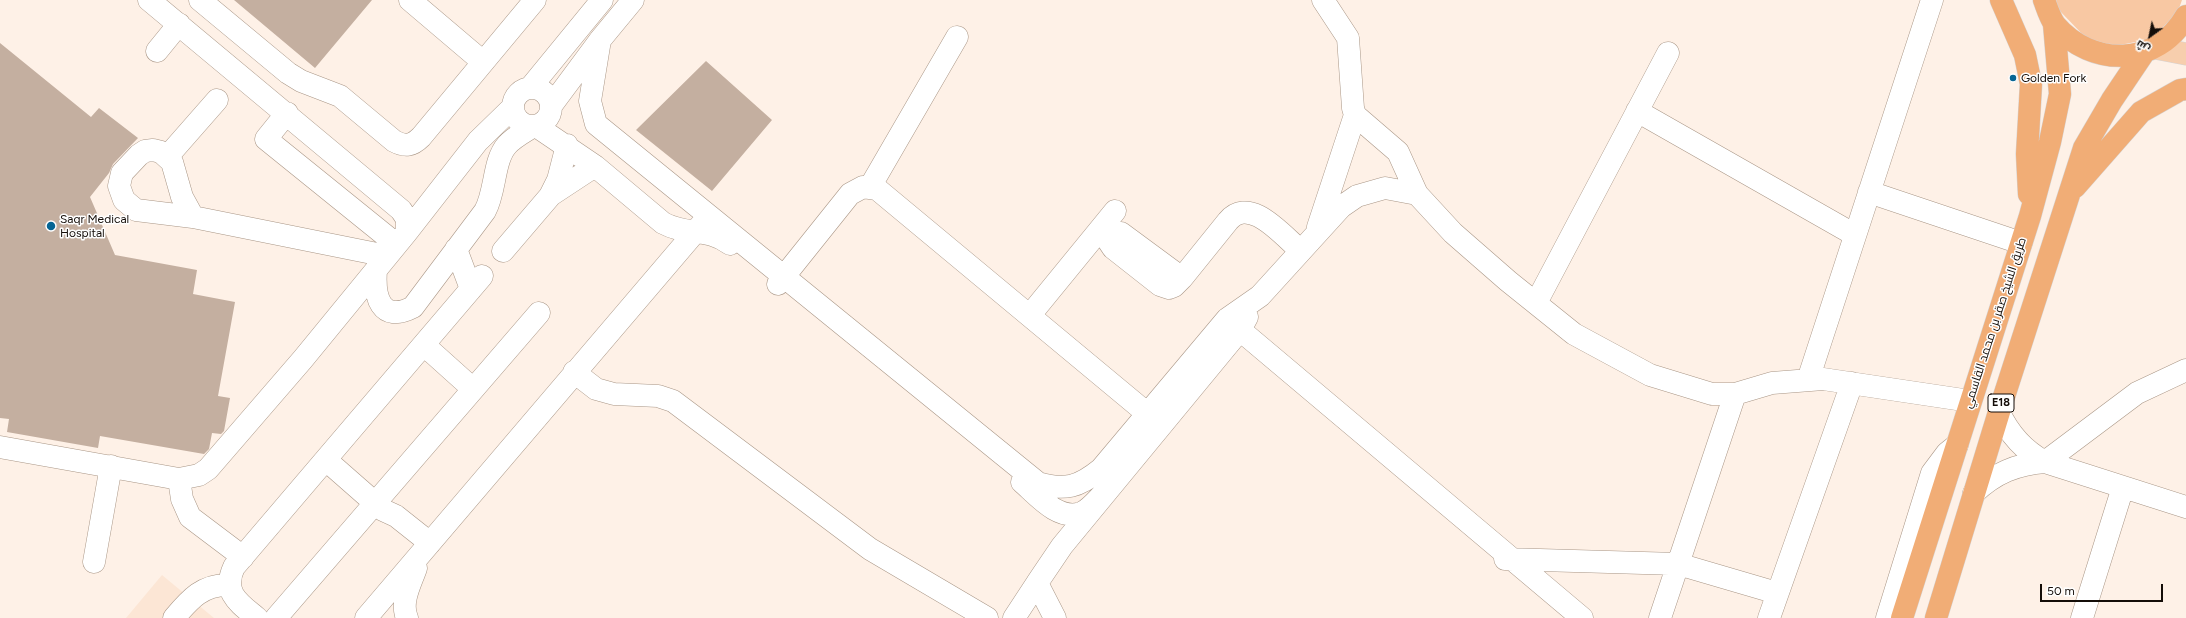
<!DOCTYPE html>
<html>
<head>
<meta charset="utf-8">
<style>
  body { margin:0 }
  #map { position:relative; width:2186px; height:618px; overflow:hidden; background:#fef1e7; font-family:Figtree,Cairo,sans-serif }
  canvas { display:block }
  .north { position:absolute; left:2130px; top:16px; width:40px; height:40px; -webkit-text-stroke:3px #fff; paint-order:stroke; rotate:213deg; font-size:11px; font-weight:700; line-height:16px; text-align:center; color:#140d08 }
  .north::after { content:''; display:block; margin:auto; width:14px; height:18px; background:#140d08; clip-path:polygon(50% 0,100% 100%,50% 72%,0 100%) }
  .scale { position:absolute; left:2040px; top:584px; width:123px; height:18px; box-sizing:border-box; border:2px solid #140d08; border-top:0; padding-left:5px; font-size:12px; line-height:14px; white-space:nowrap; color:#140d08; -webkit-text-stroke:3px #fff; paint-order:stroke }
</style>
</head>
<body>
<div id="map">
<canvas width="2186" height="618"></canvas>
<div class="north">ش</div>
<div class="scale">50 m</div>
</div>
<script>
const context = document.querySelector('canvas').getContext('2d');
context.lineJoin = 'round';
function paint(path, color) { context.fillStyle = color; context.fill(path, 'evenodd'); }
function stroke(path, color, width, dash) { context.strokeStyle = color; context.lineWidth = width; context.lineCap = dash ? 'butt' : 'round'; context.setLineDash(dash || []); context.stroke(path); }
function label(font, color, halo, rows, align = 'center') {
  context.font = font + ' Figtree,Cairo,sans-serif'; context.lineWidth = 3; context.setLineDash([]); context.textBaseline = 'middle'; context.strokeStyle = halo; context.fillStyle = color; for (const [text, x, y, turn = 0] of rows) {
    context.save(); context.translate(x, y); context.rotate((+turn || 0) * Math.PI / 180); context.textAlign = isNaN(turn) ? turn : align; if (halo) context.strokeText(text, 0, 0); context.fillText(text, 0, 0); context.restore();
  }
}
paint(new Path2D(`
  M162 575 214 618H126Z`), '#fce6d5');
paint(new Path2D(`
  M2056 0H2182L2177 14 2150 39 2115 46 2086 38 2057 8Z`), '#f8c8a3');
paint(new Path2D(`
  M234 0H372L315 68Z
  M0 43 91 117 99 108 138 138 113 164 109 173 90 197 115 255 197 270 193 294 235 302 218 396 230 398 224 431 221 434 212 433 209 449 204 454 100 436 98 448 7 432 9 419 0 418Z
  M706 61 772 120 712 191 636 130Z`), '#c4afa0');
const minor = new Path2D(`
  M200 0 288 73 301 81 340 96 394 141C405 147 412 146 421 137L535 0
  M410 0 483 62
  M1323 0 1348 38 1353 108 1355 115 1398 152 1417 194
  M600 40 590 101 596 124 1038 483C1065 491 1079 487 1101 469L1227 319 1260 296 1341 207 1357 196 1385 188 1417 194 1453 233 1508 281 1574 334 1650 375 1712 394H1735L1772 383 1823 379 1970 401
  M157 51 179 24
  M513 107a19 19 0 1 1 38 0a19 19 0 1 1-38 0Z
  M530 88 602 0
  M551 106 600 40 633 0
  M1637 111 1855 235
  M287 113 266 139 396 244
  M536 126 595 166 663 223C687 236 708 227 730 244
  M153 150 161 152 172 162 182 197 193 217 136 210 124 200 119 186 122 173 139 155 145 151Z
  M167 157 217 100
  M870 187 957 37
  M1869 192 2021 243
  M551 195 595 166
  M193 217 387 256
  M1318 227 1355 115
  M407 232 478 141 512 108
  M456 249 471 289
  M503 251 550 196 558 180 567 145
  M376 270C374 296 380 324 413 307L485 211C496 191 493 161 507 145 513 138 524 132 532 127
  M1182 278 1121 233 1112 235 1109 242 1113 248 1160 285 1169 288 1174 286 1182 278 1228 221C1250 195 1282 235 1301 251
  M778 284 850 194 863 187 877 189 1161 425
  M1536 303 1668 53
  M1030 315 1115 211
  M1227 319 1582 618
  M424 345 473 389
  M574 372 596 389 614 394 658 396 673 401 870 549 987 618
  M1808 380 1932 0
  M1999 412C2009 434 2023 450 2045 462L2186 507
  M0 447 179 479 199 475 208 469 303 359 407 232V219L401 210 149 0
  M326 460 383 510 396 516 430 543
  M179 479 182 499 190 517 243 557
  M1022 482C1037 495 1058 521 1081 513 1089 510 1097 500 1103 494
  M1974 493C1995 473 2017 464 2045 462L2137 393 2186 370
  M1505 559 1678 564 1777 593
  M94 562 111 466
  M174 618C190 599 203 584 229 585
  M257 618C239 603 222 593 234 567L482 276
  M276 618 539 313
  M366 618 701 225
  M407 618C400 602 411 583 416 568
  M1014 618 1037 583
  M1055 618 1037 583 1062 546 1240 330 1247 317
  M1660 618 1735 394
  M1769 618 1852 383
  M1887 618 1932 473 1947 453 1957 445
  M2082 618 2123 487`);
const major = new Path2D(`
  M2155 48 2186 54`);
const highway = new Path2D(`
  M2001 0 2025 55 2031 84 2027 154 2029 194
  M2044 0C2047 8 2050 18 2055 25 2092 68 2157 67 2186 16
  M2075 187 2141 112 2180 90 2186 89
  M1902 618 2030 216 2050 142 2060 94 2054 24
  M1936 618 1999 412 2084 148 2112 100 2145 51`);
stroke(minor, '#a99686', 23);
stroke(major, '#d5d3d3', 23);
stroke(highway, '#d5d3d3', 23);
stroke(minor, '#fff', 22);
stroke(major, '#f7cead', 22);
stroke(highway, '#f1ad76', 22);
for (const [x, y, r, color] of [
  [2013,78,4,"#066594"],
  [51,226,5,"#066594"]
]) { const dot = new Path2D(); dot.arc(x, y, r, 0, 2 * Math.PI); context.fillStyle = color; context.fill(dot); stroke(dot, '#fff', 1.5); }
for (const [x, y, w] of [
  [2001,403,26]
]) { const box = new Path2D(); box.roundRect(x - w / 2, y - 9, w, 18, 3); context.fillStyle = '#fff'; context.fill(box); stroke(box, '#140d08', 1); }
label('bold 11px', '#140d08', null, [
  ["E18",2001,403]
]);
label('12px', '#140d08', '#fff', [
  ["Golden Fork",2021,78],
  ["Saqr Medical",60,219],
  ["Hospital",60,233]
], 'left');
label('12px', '#140d08', '#fff', [
  ["طريق الشيخ صقر بن محمد القاسمي",1995,323,-72]
]);
</script>
</body>
</html>
